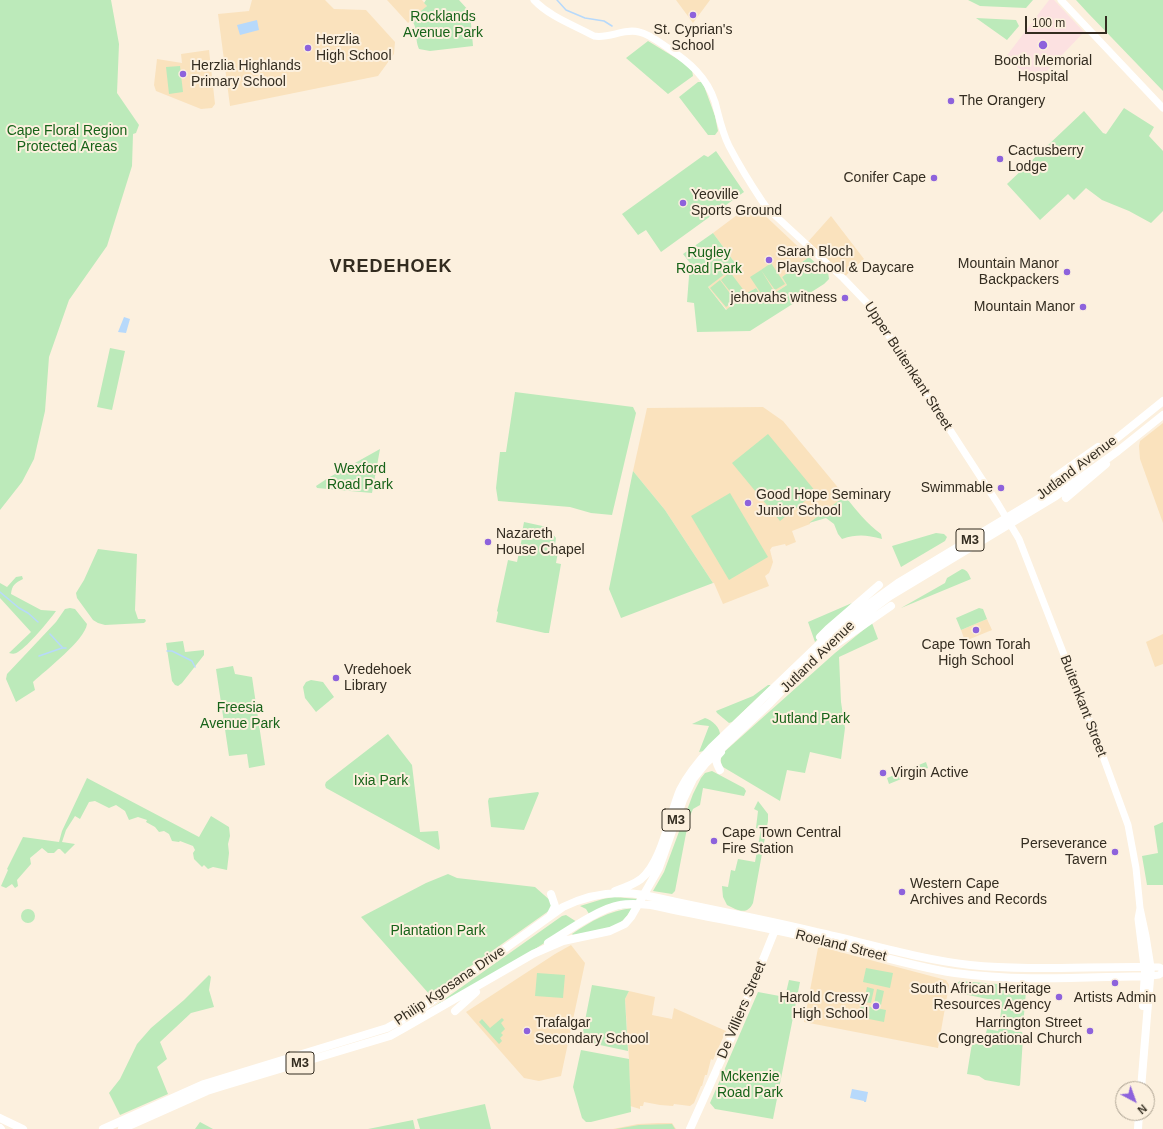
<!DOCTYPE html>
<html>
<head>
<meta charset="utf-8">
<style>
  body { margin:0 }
  #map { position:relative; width:1163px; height:1129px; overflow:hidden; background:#fcf0de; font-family:Helvetica,sans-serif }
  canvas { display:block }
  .north { position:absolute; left:1115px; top:1081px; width:40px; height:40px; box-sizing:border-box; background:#fcf0de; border:1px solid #aca292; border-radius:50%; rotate:139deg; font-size:11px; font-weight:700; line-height:16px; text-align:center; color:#332c20 }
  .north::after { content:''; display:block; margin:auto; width:14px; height:18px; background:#8d62dc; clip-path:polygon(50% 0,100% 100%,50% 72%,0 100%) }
  .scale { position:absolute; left:1025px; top:16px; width:82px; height:18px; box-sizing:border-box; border:2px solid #332c20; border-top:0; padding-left:5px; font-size:12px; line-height:14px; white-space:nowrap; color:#332c20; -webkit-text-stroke:3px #fcf0de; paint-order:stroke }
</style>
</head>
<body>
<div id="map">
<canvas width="1163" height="1129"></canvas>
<div class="north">N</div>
<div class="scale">100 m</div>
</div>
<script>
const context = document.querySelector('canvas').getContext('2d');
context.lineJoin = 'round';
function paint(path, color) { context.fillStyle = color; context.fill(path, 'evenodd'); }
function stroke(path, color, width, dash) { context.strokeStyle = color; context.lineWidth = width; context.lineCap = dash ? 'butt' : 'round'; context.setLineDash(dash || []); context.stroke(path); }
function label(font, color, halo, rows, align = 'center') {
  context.font = font + ' Helvetica,sans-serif'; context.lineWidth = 4; context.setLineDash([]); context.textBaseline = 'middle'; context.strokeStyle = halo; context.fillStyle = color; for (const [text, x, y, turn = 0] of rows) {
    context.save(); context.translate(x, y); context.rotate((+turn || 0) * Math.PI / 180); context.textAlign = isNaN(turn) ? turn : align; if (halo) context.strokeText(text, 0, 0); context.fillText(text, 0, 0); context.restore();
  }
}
paint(new Path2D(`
  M252 0H325L334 9 366 10 395 42 394 54 378 76 230 106 218 14 249 11Z
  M387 0H422L427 6 408 23Z
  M676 0H710L693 23Z
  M209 50 215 104 212 108 201 109 156 91 154 85 157 59 182 63 181 54Z
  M749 206H753L758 209 809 257 782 277 787 285 764 300 756 288 747 293 727 310 708 287 729 270V268L735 263 713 233Z
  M831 216 864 259 843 278 806 244Z
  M763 407 783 421 845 496 810 523V524L792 531 796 542 786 546 785 544 772 547 770 550 773 562 771 568 769 573 765 576 769 586 723 604 714 583H713L665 510 633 471 647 408Z
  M1163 423V523L1140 459 1139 446 1140 441Z
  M987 619 992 630 965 641 961 630Z
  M1163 634V664L1155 667 1146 642Z
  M571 945 585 963 561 1076 539 1081 524 1078 466 1012 555 954Z
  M821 947 946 980 949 985 938 1048 804 1022 818 948Z
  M629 991 655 997 652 1015 672 1019 674 1008 726 1031 713 1060 711 1059 707 1075H705L702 1086H701L694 1103 690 1106 674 1104 673 1106 660 1105 644 1102 643 1106H640V1109L630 1106 629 1059 625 999Z
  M658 1123H672L676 1129H613L638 1124Z`), '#fae2bd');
paint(new Path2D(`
  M1049 0H1054L1084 32 1041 77 1037 79 1032 78 1005 58Z`), '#fce1e1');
paint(new Path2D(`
  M0 0H111L119 44 117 93 139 125 136 133 133 134 132 166 107 246 69 300 49 357 45 411 34 459 22 482 0 510Z
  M426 0H459L470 12 473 46 430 51 419 49C414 37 419 30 411 19L427 6 424 3Z
  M968 0H1033L1026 8 980 6Z
  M1076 0H1163V91L1087 12Z
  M976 18 1016 20 1019 26 1007 40Z
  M648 41 684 63 692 70 693 76 668 94 626 58Z
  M180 66 183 92 169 94 166 67Z
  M698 82H702L704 86 715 116 718 131 715 135H708L679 97Z
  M1124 108 1154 127 1149 136 1163 151V211L1151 223 1129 211 1102 200 1086 188 1074 200 1068 194 1040 220 1007 184 1084 111 1103 133 1106 134Z
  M716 151 744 192 661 252 646 230 638 235 622 214 704 155 708 157Z
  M713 233 735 263 729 268 730 270 708 287 726 310 747 293 756 288 764 300 787 285 782 277 809 257 820 267 822 266 828 272 829 279 824 284 750 331 697 332 694 303 687 302 690 263 683 254Z
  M771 263 785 284 775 290 761 270Z
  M761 270 774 291 764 298 750 277Z
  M730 272 745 292 736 299 721 280Z
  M720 280 735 300 726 307 710 288Z
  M110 348 125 351 112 410 97 407Z
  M515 392 633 407 636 413 612 515 591 513 570 507 498 501 496 488 500 452H506Z
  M768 434 816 492 780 521 732 463Z
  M380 449 372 493 317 488 316 486 328 478Z
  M633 471 665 510 713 583 621 618 609 589Z
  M730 493 768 557 729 580 691 516Z
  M845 496C856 510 867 524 881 534L882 539C866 535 858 534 842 539L838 534 834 524 826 518 809 523Z
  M524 522 547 527 556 538 554 552H558L556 563 561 564 549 633H545L496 622 498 612 497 611 508 560 517 562 522 538H521Z
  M936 533 944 534 947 537 945 541 901 567 892 546Z
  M98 549 137 554 135 610 138 619H145L146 621 144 623 105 625 98 623 93 620 77 598 76 593 84 580Z
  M962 569C968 570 969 575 971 579L901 608 945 583 947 578Z
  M22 576 23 579C15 583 12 585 11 594L41 610 56 611C48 622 29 645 18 652 15 654 13 654 9 653L31 632 0 598V583L7 587 16 577Z
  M852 603 815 642 808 622Z
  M70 608 75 609 87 624C85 640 46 670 33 682L35 690 16 702 6 679 7 674 56 622 65 609Z
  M979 608 983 609 987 619 961 630 956 618Z
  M872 623 878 639 839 657 841 702 845 728 841 759 810 752 805 773 787 770 780 801 723 767C720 762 720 759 723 753L835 653Z
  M183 641 185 652 204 650V655L182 683 178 686 175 685 172 681 166 643Z
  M233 666 235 674 252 677 265 765 249 768 247 754 229 756 216 669Z
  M311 680 323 682 334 697 316 712 305 698 303 687 306 682Z
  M768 685H771L732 722 729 723 717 713 716 711 753 696Z
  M705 718C712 720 721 728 720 736L704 751 699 752 709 726 692 724Z
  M388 734 412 765 420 832 438 831 440 848 439 850 326 788 325 785 326 782Z
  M926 762 928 768 889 784 887 778Z
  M712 771 744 788 746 791 744 796 703 788 700 805 693 809 689 818 675 891 672 894 653 891 664 872 693 794 701 778 705 773Z
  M87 778 199 837 211 816 229 827 230 836 228 844 229 853 227 870 213 867 208 869 204 865 202 867 194 859 193 853 195 850 193 846 180 841 179 842 172 841 169 834 164 831 159 832 155 827 146 822 147 820 138 817 129 820 125 811 116 805 109 808 95 801 89 802 80 819 75 816 66 830 62 842 75 844 65 854 60 849H58L54 853H48L42 848 30 858 31 864 17 880 18 886 15 888 12 884 6 888 1 886 8 870 7 869 23 837 59 842 62 831Z
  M538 792 539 793 524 830 491 827 488 801 489 798Z
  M758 801 768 814V821L753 903C747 916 737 910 727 905L723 897 722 886 728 887 731 870 735 871 738 859 755 862 761 829 756 828 758 811 754 809Z
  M1163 822V885H1147L1142 856 1158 853 1154 826Z
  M448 874 457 878 535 887 552 902 550 910 430 995 361 917 426 883Z
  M614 897 638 899 652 904 589 914 586 909 580 906 603 899Z
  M632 908C619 933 597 931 573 935L572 934C591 921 609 911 632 908Z
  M21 916a7 7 0 1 1 14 0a7 7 0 1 1-14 0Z
  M566 915 577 922 524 956 432 1008 562 916Z
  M866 968 893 973 890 988 863 982Z
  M537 973 565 975 563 998 535 996Z
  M209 975 211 977 209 990 214 1007 191 1013 160 1042 167 1059 157 1067 168 1094 120 1115 109 1093 120 1079 137 1044 151 1028 184 1000Z
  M789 980 800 982 773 1119 715 1109 710 1103 758 992 785 997Z
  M960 981 1022 986 1025 988 1026 991 1023 1026 1000 1020 1002 1002 954 992 956 984Z
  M592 985 629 991 625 999 628 1051 581 1041Z
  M867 987 874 989 871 1003 864 1002Z
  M877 989 884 991 881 1005 874 1004Z
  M861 1005 886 1010 884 1022 859 1017Z
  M502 1018 504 1020 501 1023 505 1029 501 1033 503 1035 500 1038 502 1041 499 1044 479 1022 482 1019 490 1028Z
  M999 1028 1022 1032 1023 1037 1020 1085 1019 1086 985 1080 979 1076 967 1074 972 1043 983 1045 987 1029 998 1031Z
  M581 1050 629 1059 631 1112 591 1122H586L582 1118 573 1087Z
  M485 1104 491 1129H420L417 1119Z
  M413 1120 415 1129H368Z
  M200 1122 213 1129H195Z
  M672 1124 675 1129H616L639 1125Z`), '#bceaba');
paint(new Path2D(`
  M257 20 259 30 240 35 237 25Z
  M124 317 130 319 126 333 118 332Z
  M852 1089 868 1092 866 1102H864V1101L850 1098Z`), '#b7d9fb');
stroke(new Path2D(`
  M557 0 566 10 585 18 604 21 612 26
  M0 592 19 608 28 613 38 622
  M50 634 62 647
  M167 651H172L192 661 195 667
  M39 656 62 648H66`), '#b7d9fb', 1.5);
stroke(new Path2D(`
  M534 0C550 17 574 25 594 36 609 39 624 28 639 32 649 34 659 42 668 48 689 62 707 77 715 102 719 117 722 132 729 146 739 165 750 183 762 201L767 208 843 278 869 305 998 504 1019 539 1094 732 1128 825 1136 868 1140 908 1146 936 1151 967H1159L1163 969
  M1061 0 1163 108
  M1140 908 1138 919 1144 967
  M1151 976 1159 975 1163 972`), '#fff', 7);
stroke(new Path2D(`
  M1054 478 1098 447
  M1066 498 1106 464
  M820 637 828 629 879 585
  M833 646 891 606
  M720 770C716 763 714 758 721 752
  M615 891C624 888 633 885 641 879 662 862 669 816 680 790 688 774 699 761 711 748L830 634 858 612 898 583 1038 499 1065 480 1163 401
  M550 916 555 906 551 894
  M548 943C566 932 600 908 620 905 630 903 641 904 651 905 705 917 760 926 814 939 860 950 908 966 955 973 1020 982 1086 977 1151 976
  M1143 1006 1145 971
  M455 1011 476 992
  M0 1118 23 1129
  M0 1128 1 1129
  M103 1129 204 1084 387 1028 418 1011 563 907C589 894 616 890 644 895 701 908 759 918 816 932 867 943 917 959 970 965 1030 971 1091 966 1151 967L1141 1089
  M122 1129 207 1091 223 1086 390 1036 406 1027 533 954 563 941 610 931 625 924 631 917 659 868 683 800 693 779 706 763 770 703 821 650 847 628 890 596 1056 496 1118 451 1163 415
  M690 1129 735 1029 777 925
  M1138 1129 1139 1113`), '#fff', 8);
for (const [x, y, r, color] of [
  [693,15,4,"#8d62dc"],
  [1043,45,5,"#8d62dc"],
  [308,48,4,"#8d62dc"],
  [183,74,4,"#8d62dc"],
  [951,101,4,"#8d62dc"],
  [1000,159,4,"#8d62dc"],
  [934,178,4,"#8d62dc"],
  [683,203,4,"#8d62dc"],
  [769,260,4,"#8d62dc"],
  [1067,272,4,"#8d62dc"],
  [845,298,4,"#8d62dc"],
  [1083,307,4,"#8d62dc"],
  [1001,488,4,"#8d62dc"],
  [748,503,4,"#8d62dc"],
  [488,542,4,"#8d62dc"],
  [976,630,4,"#8d62dc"],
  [336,678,4,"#8d62dc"],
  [883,773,4,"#8d62dc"],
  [714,841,4,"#8d62dc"],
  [1115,852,4,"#8d62dc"],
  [902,892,4,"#8d62dc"],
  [1115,983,4,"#8d62dc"],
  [1059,997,4,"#8d62dc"],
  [876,1006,4,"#8d62dc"],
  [527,1031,4,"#8d62dc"],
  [1090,1031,4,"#8d62dc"]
]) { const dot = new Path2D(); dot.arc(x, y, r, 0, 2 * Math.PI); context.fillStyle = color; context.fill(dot); stroke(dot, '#fcf0de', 1.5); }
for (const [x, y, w] of [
  [970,540,28],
  [676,820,28],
  [300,1063,28]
]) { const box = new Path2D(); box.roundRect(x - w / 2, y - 11, w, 22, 3); context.fillStyle = '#fcf0de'; context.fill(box); stroke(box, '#332c20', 1); }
label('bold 13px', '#332c20', null, [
  ["M3",970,540],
  ["M3",676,820],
  ["M3",300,1063]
]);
label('14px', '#176319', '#fcf0de', [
  ["Rocklands",443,17],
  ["Avenue Park",443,33],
  ["Cape Floral Region",67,131],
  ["Protected Areas",67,147],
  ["Rugley",709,253],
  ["Road Park",709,269],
  ["Wexford",360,469],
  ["Road Park",360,485],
  ["Freesia",240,708],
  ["Avenue Park",240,724],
  ["Jutland Park",811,719],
  ["Ixia Park",381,781],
  ["Plantation Park",438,931],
  ["Mckenzie",750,1077],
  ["Road Park",750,1093]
]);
label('14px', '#332c20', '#fcf0de', [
  ["St. Cyprian's",693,30,"center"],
  ["School",693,46,"center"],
  ["Herzlia",316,40],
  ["High School",316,56],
  ["Booth Memorial",1043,61,"center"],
  ["Hospital",1043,77,"center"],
  ["Herzlia Highlands",191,66],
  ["Primary School",191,82],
  ["The Orangery",959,101],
  ["Cactusberry",1008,151],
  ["Lodge",1008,167],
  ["Conifer Cape",926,178,"right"],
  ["Yeoville",691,195],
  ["Sports Ground",691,211],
  ["Sarah Bloch",777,252],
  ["Playschool & Daycare",777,268],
  ["Mountain Manor",1059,264,"right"],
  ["Backpackers",1059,280,"right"],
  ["jehovahs witness",837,298,"right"],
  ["Mountain Manor",1075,307,"right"],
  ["Swimmable",993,488,"right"],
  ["Good Hope Seminary",756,495],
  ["Junior School",756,511],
  ["Nazareth",496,534],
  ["House Chapel",496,550],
  ["Cape Town Torah",976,645,"center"],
  ["High School",976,661,"center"],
  ["Vredehoek",344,670],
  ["Library",344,686],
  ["Virgin Active",891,773],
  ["Cape Town Central",722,833],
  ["Fire Station",722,849],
  ["Perseverance",1107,844,"right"],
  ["Tavern",1107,860,"right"],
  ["Western Cape",910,884],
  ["Archives and Records",910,900],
  ["South African Heritage",1051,989,"right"],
  ["Resources Agency",1051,1005,"right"],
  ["Harold Cressy",868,998,"right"],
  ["High School",868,1014,"right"],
  ["Artists Admin",1115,998,"center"],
  ["Trafalgar",535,1023],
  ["Secondary School",535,1039],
  ["Harrington Street",1082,1023,"right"],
  ["Congregational Church",1082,1039,"right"]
], 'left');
label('14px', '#332c20', '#fcf0de', [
  ["Upper Buitenkant Street",908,366,57],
  ["Jutland Avenue",1077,468,-37],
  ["Jutland Avenue",818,657,-44],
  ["Buitenkant Street",1083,706,69],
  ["Roeland Street",841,946,14],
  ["Philip Kgosana Drive",450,986,-34],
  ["De Villiers Street",742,1010,-67]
]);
context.letterSpacing = '1px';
label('bold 18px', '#332c20', '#fcf0de', [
  ["VREDEHOEK",391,267]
]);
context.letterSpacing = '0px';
</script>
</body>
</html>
